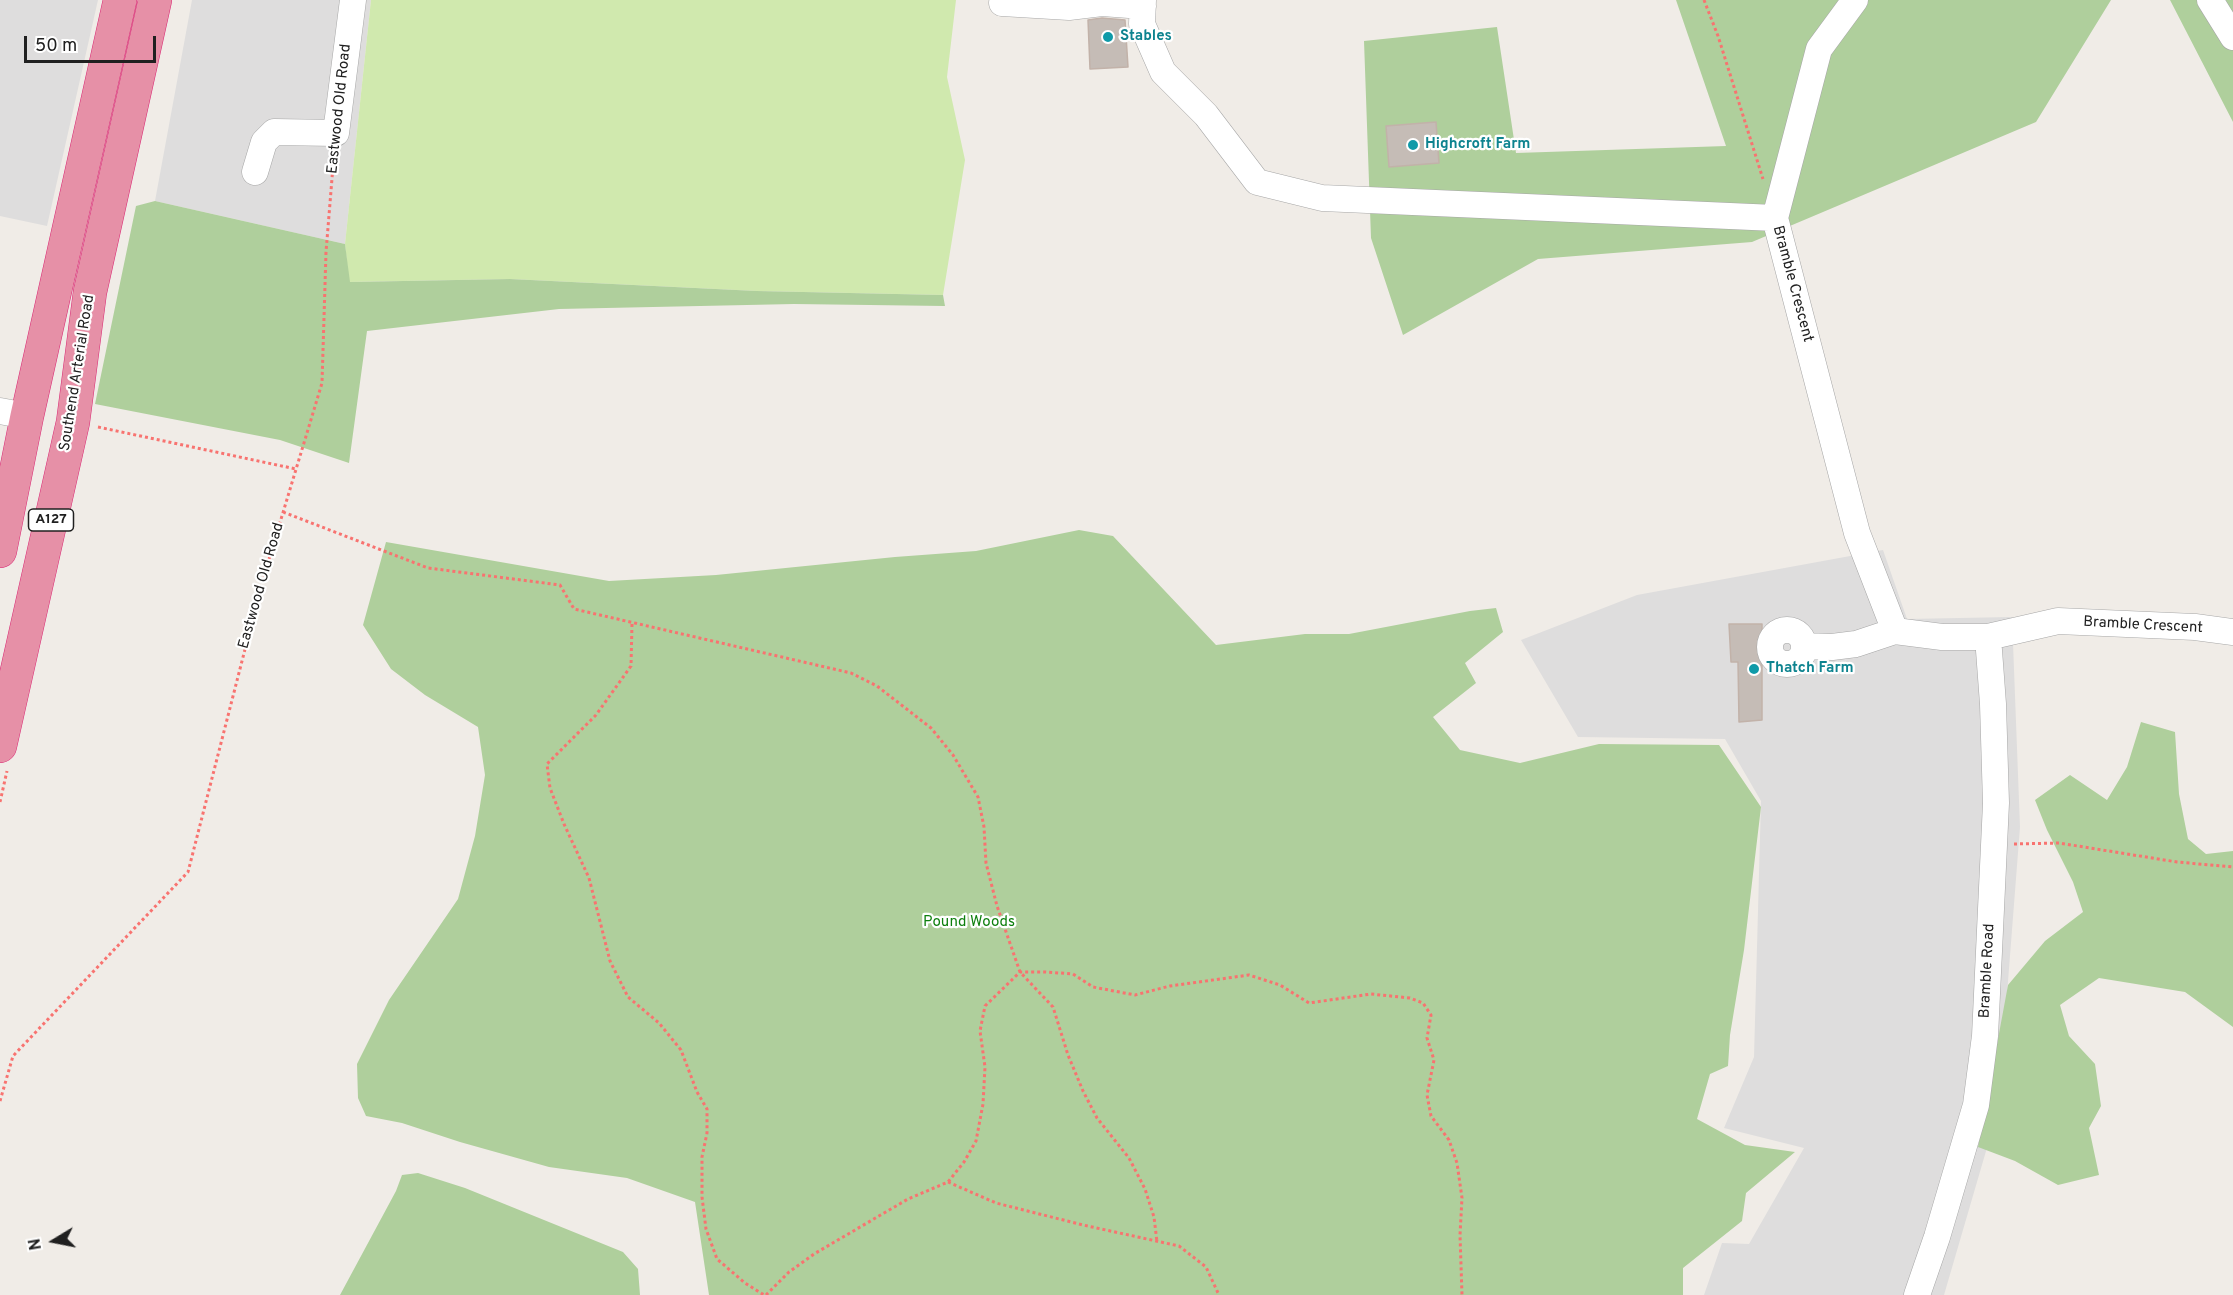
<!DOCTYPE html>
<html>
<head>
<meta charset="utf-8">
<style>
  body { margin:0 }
  #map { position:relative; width:2233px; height:1295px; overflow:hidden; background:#f0ece7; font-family:Overpass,sans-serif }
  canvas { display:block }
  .north { position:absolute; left:24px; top:1211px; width:60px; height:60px; -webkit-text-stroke:4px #fff; paint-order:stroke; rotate:260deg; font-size:16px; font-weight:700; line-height:24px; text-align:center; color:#202020 }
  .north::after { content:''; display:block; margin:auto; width:21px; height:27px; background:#202020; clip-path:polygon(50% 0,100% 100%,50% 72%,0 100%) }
  .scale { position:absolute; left:24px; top:36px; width:132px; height:27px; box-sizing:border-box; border:3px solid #202020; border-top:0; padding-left:8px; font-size:18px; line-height:21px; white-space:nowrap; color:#202020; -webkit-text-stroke:4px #fff; paint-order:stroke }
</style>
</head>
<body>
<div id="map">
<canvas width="2233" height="1295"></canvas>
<div class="north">N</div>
<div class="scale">50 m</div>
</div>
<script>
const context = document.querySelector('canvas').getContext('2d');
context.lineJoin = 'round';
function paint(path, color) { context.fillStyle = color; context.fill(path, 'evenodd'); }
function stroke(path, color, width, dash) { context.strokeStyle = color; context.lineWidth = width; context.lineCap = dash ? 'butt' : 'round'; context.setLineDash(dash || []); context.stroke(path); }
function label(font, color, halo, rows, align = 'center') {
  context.font = font + ' Overpass,sans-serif'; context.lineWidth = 4.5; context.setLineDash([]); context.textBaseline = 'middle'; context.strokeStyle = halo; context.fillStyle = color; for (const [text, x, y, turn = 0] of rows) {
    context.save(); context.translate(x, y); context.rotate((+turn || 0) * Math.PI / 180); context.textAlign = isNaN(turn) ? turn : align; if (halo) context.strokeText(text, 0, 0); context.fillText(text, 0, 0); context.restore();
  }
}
paint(new Path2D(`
  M0 0H98L47 226 0 216Z
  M192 0H371L345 244 155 201Z
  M1883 550 1907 619 2012 617 2020 827 1998 1110 1944 1295H1704L1722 1243 1749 1244 1804 1148 1724 1128 1754 1057 1761 801 1725 739 1578 737 1521 640 1637 595Z`), '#dedddd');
paint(new Path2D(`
  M371 0H956L947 77 965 160 943 295 757 291 510 279 349 282 345 244Z`), '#d0e9ae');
paint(new Path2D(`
  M1676 0H2111L2036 122 1752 242 1538 259 1403 335 1371 238 1364 41 1497 27 1516 153 1726 146Z
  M2170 0H2233V122Z
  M155 201 345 244 350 282 510 279 757 291 943 295 945 306 794 304 559 309 367 331 349 463 280 440 95 404 136 206Z
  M1079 530 1113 536 1216 645 1305 634H1349L1470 611 1496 608 1503 632 1465 663 1476 683 1433 717 1460 750 1520 763 1599 744 1719 745 1761 807 1744 950 1730 1035 1728 1066 1710 1074 1697 1119 1745 1145 1795 1152 1746 1193 1742 1221 1683 1268V1295H709L695 1202 627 1178 549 1167 460 1142 402 1123 366 1116 358 1098 357 1064 389 1000 458 899 475 836 485 775 478 727 425 695 391 669 363 625 386 542 609 581 716 575 895 557 976 551Z
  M2141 722 2175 732 2179 794 2188 839 2206 854 2233 851V1027L2185 992 2099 978 2060 1005 2069 1036 2095 1064 2101 1106 2089 1128 2099 1175 2058 1185 2015 1161 1978 1147 2008 985 2045 941 2083 912 2073 882 2047 830 2035 800 2070 775 2107 800 2127 767Z
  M418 1173 465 1188 623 1252 638 1269 640 1295H340L396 1191 402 1175Z`), '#afcf9c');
const building = new Path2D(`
  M1102 18 1125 20 1128 67 1090 69 1088 20Z
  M1436 122 1439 163 1389 167 1386 126Z
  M1729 624H1762V720L1739 722 1738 662H1731Z`);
paint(building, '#c5bcb6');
stroke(building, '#c2b2a9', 1.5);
const minor = new Path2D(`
  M1143 0 1142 24 1163 72 1206 115 1257 182 1322 198 1775 218 1857 533 1895 631 1942 637H1988L2058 621 2195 627 2233 632
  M2210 0 2233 37
  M1002 3 1069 7 1102 3 1143 6
  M255 172 264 142 274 132 336 133 353 0
  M1775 218 1819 49 1855 0
  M0 411 27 416
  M1770 647a17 17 0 1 1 34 0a17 17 0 1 1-34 0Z
  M1804 646 1832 647 1856 644 1895 631
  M1917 1295 1937 1237 1976 1105 1985 1036 1996 803 1993 704 1988 637`);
const highway = new Path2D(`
  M0 551 27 416 120 0
  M0 746 73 422 90 292 155 0`);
stroke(minor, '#a7a7a7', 27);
stroke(highway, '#d92974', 34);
stroke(new Path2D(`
  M1704 0 1718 36 1763 179
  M98 427 296 469
  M283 512 428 568 560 585 574 609 851 673 877 686 931 728 953 755 978 797 984 827 986 863 997 906 1020 972 1053 1007 1068 1055 1083 1091 1097 1118 1129 1158 1145 1189 1154 1217 1157 1242
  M632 624 631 666 596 715 547 764 550 788 564 824 589 878 610 961 628 997 659 1023 681 1050 697 1092 707 1109V1133L702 1157V1197L706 1229 717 1259 745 1283 764 1295
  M0 802 7 771
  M2014 844 2059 843 2177 862 2233 867
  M0 1101 13 1056 188 872 263 579 322 383 326 252 334 154
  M948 1182 996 1203 1083 1225 1179 1246 1206 1267 1219 1295
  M766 1295 789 1272 814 1254 908 1199 948 1182 964 1162 976 1141 983 1104 985 1067 980 1031 985 1006 1020 972H1046L1073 974 1093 987 1135 995 1170 986 1249 975 1280 985 1309 1003 1371 994 1410 998 1423 1003 1431 1015 1427 1038 1434 1060 1427 1095 1431 1116 1449 1140 1457 1163 1462 1198 1460 1235 1462 1295`), '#f87370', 3, [3, 3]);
stroke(minor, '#fff', 26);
stroke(highway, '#e690a7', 33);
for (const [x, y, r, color] of [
  [1108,37,6,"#0f9aa8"],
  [1413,145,6,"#0f9aa8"],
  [1754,669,6,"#0f9aa8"]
]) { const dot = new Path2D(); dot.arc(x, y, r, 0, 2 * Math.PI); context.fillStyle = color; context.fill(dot); stroke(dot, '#fff', 2); }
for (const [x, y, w] of [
  [51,520,45]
]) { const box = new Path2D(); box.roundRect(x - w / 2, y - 11, w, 22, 4.5); context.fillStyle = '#fff'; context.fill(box); stroke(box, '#202020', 1.5); }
label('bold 14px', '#202020', null, [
  ["A127",51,520]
]);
label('bold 15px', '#0d838f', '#fff', [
  ["Stables",1120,37],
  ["Highcroft Farm",1425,145],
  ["Thatch Farm",1766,669]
], 'left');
label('15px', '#202020', '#fff', [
  ["Eastwood Old Road",340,109,-84],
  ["Bramble Crescent",1792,284,75],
  ["Southend Arterial Road",78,373,-81],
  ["Eastwood Old Road",262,586,-74],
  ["Bramble Crescent",2143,626,3],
  ["Bramble Road",1988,971,-87]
]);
label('15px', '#0d7f0d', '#fff', [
  ["Pound Woods",969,923]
]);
</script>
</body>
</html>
